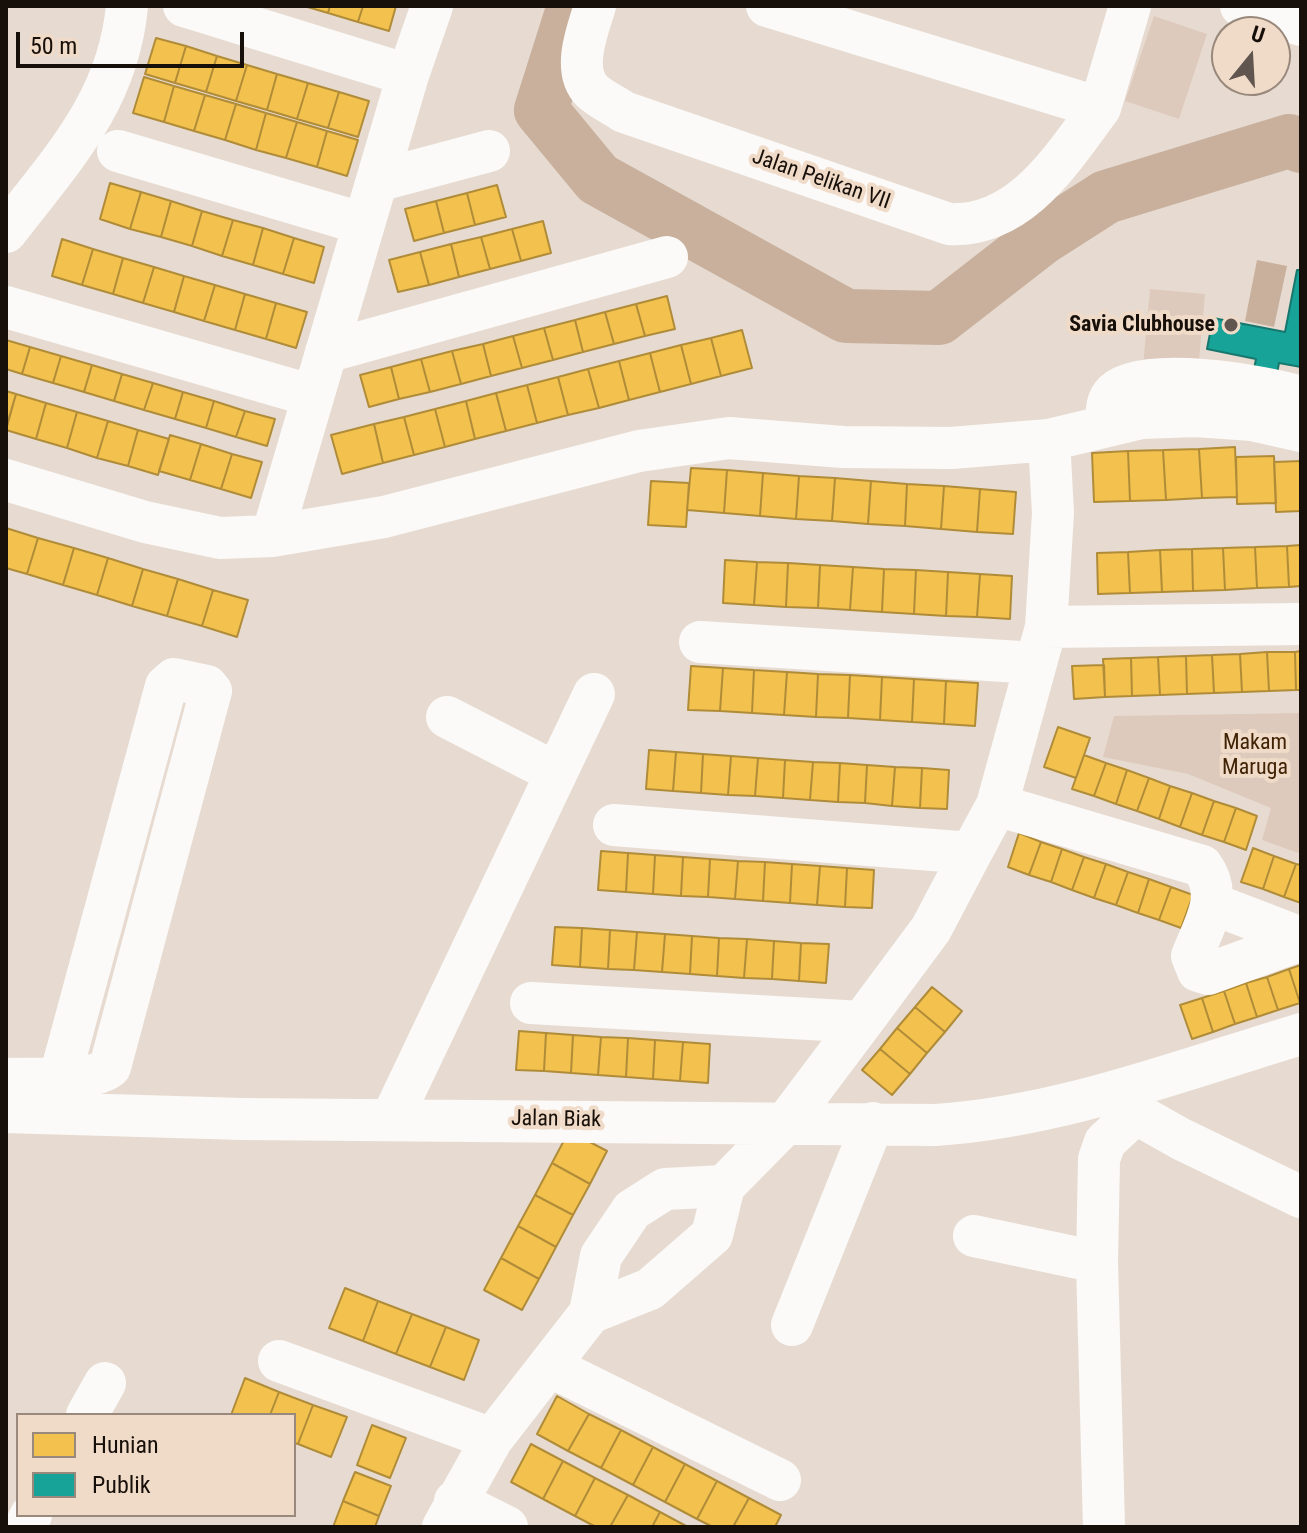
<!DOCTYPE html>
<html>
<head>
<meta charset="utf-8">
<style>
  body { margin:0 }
  #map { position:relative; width:1307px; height:1533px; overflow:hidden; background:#e7dbd1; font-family:"Roboto Condensed",sans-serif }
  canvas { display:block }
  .frame { position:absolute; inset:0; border:8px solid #170f09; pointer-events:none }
  .legend { position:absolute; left:16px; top:1413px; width:280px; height:104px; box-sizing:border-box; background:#f0dac8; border:2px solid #99897c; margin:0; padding:10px 14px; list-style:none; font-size:24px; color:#170f09 }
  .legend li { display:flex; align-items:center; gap:16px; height:40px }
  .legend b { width:40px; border:2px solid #99897c }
  .north { position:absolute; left:1211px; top:16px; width:80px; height:80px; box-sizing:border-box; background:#f0dac8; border:2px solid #99897c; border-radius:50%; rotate:18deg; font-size:22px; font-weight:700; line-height:32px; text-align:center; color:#170f09 }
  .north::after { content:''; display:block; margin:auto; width:28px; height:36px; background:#60564f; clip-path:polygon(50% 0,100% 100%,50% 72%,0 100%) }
  .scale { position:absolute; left:16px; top:32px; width:228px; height:36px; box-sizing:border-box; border:4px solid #170f09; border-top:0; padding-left:10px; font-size:24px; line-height:28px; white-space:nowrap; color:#170f09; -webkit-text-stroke:6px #f0dac8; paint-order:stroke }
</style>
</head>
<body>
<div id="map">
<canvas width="1307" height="1533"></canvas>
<div class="frame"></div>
<ul class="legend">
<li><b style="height:22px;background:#f2c14e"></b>Hunian</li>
<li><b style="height:22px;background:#17a398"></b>Publik</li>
</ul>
<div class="north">U</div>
<div class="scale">50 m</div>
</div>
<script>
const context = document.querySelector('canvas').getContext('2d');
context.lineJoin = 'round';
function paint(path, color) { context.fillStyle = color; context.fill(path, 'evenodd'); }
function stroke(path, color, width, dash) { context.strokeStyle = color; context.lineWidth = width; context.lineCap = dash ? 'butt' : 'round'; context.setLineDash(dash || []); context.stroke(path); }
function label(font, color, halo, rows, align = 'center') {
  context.font = font + ' "Roboto Condensed",sans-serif'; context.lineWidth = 8; context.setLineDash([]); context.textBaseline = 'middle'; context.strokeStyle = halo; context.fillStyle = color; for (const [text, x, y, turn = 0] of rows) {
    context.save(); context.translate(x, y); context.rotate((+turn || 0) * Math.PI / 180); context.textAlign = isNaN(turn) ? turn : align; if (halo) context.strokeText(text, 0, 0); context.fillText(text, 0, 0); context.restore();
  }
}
paint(new Path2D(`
  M1154 16 1207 34 1179 119 1125 101Z
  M1150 289 1205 294 1198 371 1143 366Z
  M1301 713V854L1262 840 1271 808 1188 774 1103 757 1114 716Z`), '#ddcabc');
paint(new Path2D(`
  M1257 260 1287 266 1274 327 1245 321Z`), '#c8b09d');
const homes = new Path2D(`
  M304 6H330L328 13Z
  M330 6H363L358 22 328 13Z
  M363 6H396L389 31 358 22Z
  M156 38 186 46 175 83 145 74Z
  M186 46 217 56 206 92 175 83Z
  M217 56 247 65 236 101 206 92Z
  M247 65 277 74 267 110 236 101Z
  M277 74 308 83 297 119 267 110Z
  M144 77 174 86 164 122 133 113Z
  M308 83 339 92 328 128 297 119Z
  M174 86 205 95 194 131 164 122Z
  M339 92 369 101 358 137 328 128Z
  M205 95 236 104 225 140 194 131Z
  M236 104 266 113 256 150 225 140Z
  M266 113 297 122 286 158 256 150Z
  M297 122 327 131 317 167 286 158Z
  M327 131 358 140 347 176 317 167Z
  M110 183 141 192 130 229 100 219Z
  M497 185 506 217 475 225 467 193Z
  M141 192 171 201 161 237 130 229Z
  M467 193 475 225 444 233 436 201Z
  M171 201 202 211 192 246 161 237Z
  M436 201 444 233 414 241 405 209Z
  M202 211 233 220 222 256 192 246Z
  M233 220 263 228 253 265 222 256Z
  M543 221 551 253 521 261 512 229Z
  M263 228 294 238 283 274 253 265Z
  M512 229 521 261 490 269 481 237Z
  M481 237 490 269 459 277 451 244Z
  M294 238 324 247 314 283 283 274Z
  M62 239 93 249 82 285 52 276Z
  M451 244 459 277 429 285 420 252Z
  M93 249 123 258 113 294 82 285Z
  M420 252 429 285 398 292 389 260Z
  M123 258 154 267 143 303 113 294Z
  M154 267 184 276 174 312 143 303Z
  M184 276 215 285 204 321 174 312Z
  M215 285 245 294 235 330 204 321Z
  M245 294 276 303 266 339 235 330Z
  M667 296 675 329 645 336 636 304Z
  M276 303 307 312 296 348 266 339Z
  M636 304 645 336 614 344 605 312Z
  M605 312 614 344 583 352 575 320Z
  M575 320 583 352 553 360 544 328Z
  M544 328 553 360 522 368 513 336Z
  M742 330 752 368 721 376 711 338Z
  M513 336 522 368 491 376 483 344Z
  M711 338 721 376 691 384 681 345Z
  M6 340 30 347 22 374 6 369Z
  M483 344 491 376 461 384 452 351Z
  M681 345 691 384 660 392 650 353Z
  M30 347 61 356 53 383 22 374Z
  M452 351 461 384 430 392 421 359Z
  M650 353 660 392 629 400 619 361Z
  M61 356 92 365 84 392 53 383Z
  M421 359 430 392 399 399 391 367Z
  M619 361 629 400 599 408 588 369Z
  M92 365 122 374 114 401 84 392Z
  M391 367 399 399 369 407 360 375Z
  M588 369 599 408 568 415 558 377Z
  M122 374 153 383 144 410 114 401Z
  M558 377 568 415 537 423 527 385Z
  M153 383 183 392 175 419 144 410Z
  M527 385 537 423 506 431 496 393Z
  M6 391 16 394 6 428Z
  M183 392 214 401 206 428 175 419Z
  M496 393 506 431 475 439 466 401Z
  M16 394 46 403 36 439 6 430Z
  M214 401 245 411 236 437 206 428Z
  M466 401 475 439 445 447 435 409Z
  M46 403 77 412 67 448 36 439Z
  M435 409 445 447 414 455 404 417Z
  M245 411 275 419 267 446 236 437Z
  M77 412 108 421 97 458 67 448Z
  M404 417 414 455 383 463 374 424Z
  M108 421 138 430 128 466 97 458Z
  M374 424 383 463 342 474 331 435Z
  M138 430 169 439 158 475 128 466Z
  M170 435 201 444 190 480 159 471Z
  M201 444 232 454 221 489 190 480Z
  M1235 447 1237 497 1202 498 1199 449Z
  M1199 449 1202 498 1166 500 1163 450Z
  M1163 450 1166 500 1130 501 1128 451Z
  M1128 451 1130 501 1094 502 1092 453Z
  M232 454 262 462 251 498 221 489Z
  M1274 456 1276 503 1237 504 1236 457Z
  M1301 461V511L1276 512 1274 462Z
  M691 468 727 470 724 513 687 510Z
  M727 470 763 473 760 516 724 513Z
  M763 473 799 476 796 519 760 516Z
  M799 476 835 478 832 521 796 519Z
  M835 478 871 481 868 524 832 521Z
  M651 481 689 483 686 527 648 525Z
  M871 481 907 484 905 526 868 524Z
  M907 484 944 486 941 529 905 526Z
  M944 486 980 489 977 532 941 529Z
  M980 489 1016 492 1013 534 977 532Z
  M6 528 38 538 27 574 6 568Z
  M38 538 74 548 63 585 27 574Z
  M1301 545V586L1289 587 1287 546Z
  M1287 546 1289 587 1257 588 1255 547Z
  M1255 547 1257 588 1225 590 1223 548Z
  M74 548 108 558 97 595 63 585Z
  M1223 548 1225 590 1193 591 1192 549Z
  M1192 549 1193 591 1162 592 1160 550Z
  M1160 550 1162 592 1130 593 1128 552Z
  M1128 552 1130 593 1098 594 1097 553Z
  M108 558 143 569 132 606 97 595Z
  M725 560 757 562 754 605 723 603Z
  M757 562 788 563 786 607 754 605Z
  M788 563 820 565 818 608 786 607Z
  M820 565 853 567 850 610 818 608Z
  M853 567 884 569 882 612 850 610Z
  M143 569 178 579 167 616 132 606Z
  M884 569 916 570 914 614 882 612Z
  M916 570 948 572 946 616 914 614Z
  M948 572 980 574 977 617 946 616Z
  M980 574 1012 576 1010 619 977 617Z
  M178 579 213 590 202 626 167 616Z
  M213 590 248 600 237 637 202 626Z
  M1301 651V690H1296L1295 652Z
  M1267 652 1269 691 1242 692 1240 654Z
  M1267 652H1295L1296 690 1269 691Z
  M1240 654 1242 692 1214 693 1212 655Z
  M1212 655 1214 693 1187 694 1186 656Z
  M1186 656 1187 694 1160 695 1158 657Z
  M1158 657 1160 695 1132 696 1131 658Z
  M1131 658 1132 696 1105 697 1103 659Z
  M1104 665 1105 697 1074 699 1072 666Z
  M691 666 723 668 720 711 688 710Z
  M723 668 754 670 752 713 720 711Z
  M754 670 787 672 784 715 752 713Z
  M787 672 818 674 816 717 784 715Z
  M818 674 850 675 848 718 816 717Z
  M850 675 882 677 880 720 848 718Z
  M882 677 914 679 912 722 880 720Z
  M914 679 946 681 944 724 912 722Z
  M946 681 978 683 975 726 944 724Z
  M1058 727 1090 738 1076 778 1044 767Z
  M649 750 676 752 673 791 646 789Z
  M676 752 703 754 701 793 673 791Z
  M703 754 731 756 728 795 701 793Z
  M1084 755 1106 763 1094 796 1072 789Z
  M731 756 758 758 755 796 728 795Z
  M758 758 785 760 783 798 755 796Z
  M785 760 813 762 810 800 783 798Z
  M813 762 840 763 838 802 810 800Z
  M840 763 867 765 865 803 838 802Z
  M1106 763 1127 770 1116 804 1094 796Z
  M867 765 895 767 892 806 865 803Z
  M895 767 922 768 920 808 892 806Z
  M922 768 949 770 947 809 920 808Z
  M1127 770 1149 778 1137 811 1116 804Z
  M1149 778 1170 786 1159 819 1137 811Z
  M1170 786 1192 793 1180 827 1159 819Z
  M1192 793 1214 801 1202 835 1180 827Z
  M1214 801 1236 808 1224 842 1202 835Z
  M1236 808 1257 816 1246 850 1224 842Z
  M1019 833 1041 842 1029 875 1008 867Z
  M1041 842 1062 849 1051 882 1029 875Z
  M1253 848 1274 856 1263 889 1241 882Z
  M1062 849 1084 857 1072 890 1051 882Z
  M601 851 628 853 626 892 598 890Z
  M628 853 655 855 653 894 626 892Z
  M655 855 683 857 681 896 653 894Z
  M1274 856 1296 864 1284 897 1263 889Z
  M683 857 710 859 708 897 681 896Z
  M1084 857 1106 864 1094 898 1072 890Z
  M710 859 738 861 735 899 708 897Z
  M738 861 765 862 763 901 735 899Z
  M765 862 792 864 790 903 763 901Z
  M792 864 820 866 817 905 790 903Z
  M1106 864 1128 872 1116 905 1094 898Z
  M1296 864 1301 865V903L1284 897Z
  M820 866 847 868 845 907 817 905Z
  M847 868 874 870 872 908 845 907Z
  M1128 872 1149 879 1138 913 1116 905Z
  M1149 879 1171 887 1159 920 1138 913Z
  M1171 887 1193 895 1181 928 1159 920Z
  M555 927 582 928 580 967 552 965Z
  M582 928 610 930 608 969 580 967Z
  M610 930 637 932 634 970 608 969Z
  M637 932 665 934 662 972 634 970Z
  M665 934 692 936 690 974 662 972Z
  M692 936 719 938 717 976 690 974Z
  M719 938 747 939 744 978 717 976Z
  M747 939 774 941 772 979 744 978Z
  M774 941 801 943 799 981 772 979Z
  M801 943 829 944 826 983 799 981Z
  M1301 965V1003H1300L1289 969Z
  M1289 969 1300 1003 1278 1010 1267 977Z
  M1267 977 1278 1010 1257 1017 1246 983Z
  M1246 983 1257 1017 1235 1024 1224 991Z
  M932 987 962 1011 945 1032 915 1007Z
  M1224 991 1235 1024 1213 1032 1202 998Z
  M1202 998 1213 1032 1192 1039 1180 1005Z
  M915 1007 945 1032 927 1053 897 1028Z
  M897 1028 927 1053 910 1074 880 1049Z
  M519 1031 546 1033 544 1071 516 1070Z
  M546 1033 573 1035 571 1073 544 1071Z
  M573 1035 601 1037 598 1075 571 1073Z
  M601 1037 628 1038 626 1077 598 1075Z
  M628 1038 655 1040 653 1079 626 1077Z
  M655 1040 683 1042 680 1081 653 1079Z
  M683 1042 710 1044 708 1083 680 1081Z
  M880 1049 910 1074 892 1095 862 1070Z
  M569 1131 607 1151 590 1184 552 1163Z
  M552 1163 590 1184 573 1215 535 1195Z
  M535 1195 573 1215 556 1247 518 1226Z
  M518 1226 556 1247 539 1279 501 1258Z
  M501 1258 539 1279 522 1310 484 1290Z
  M345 1288 378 1301 363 1341 329 1328Z
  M378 1301 412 1314 396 1354 363 1341Z
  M412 1314 446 1327 430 1367 396 1354Z
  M446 1327 479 1340 464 1380 430 1367Z
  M245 1378 279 1392 270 1415H231Z
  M279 1392 313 1405 298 1444 294 1443V1415H270Z
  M557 1396 589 1414 568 1451 537 1434Z
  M313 1405 347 1417 331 1457 298 1444Z
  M589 1414 621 1430 601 1468 568 1451Z
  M372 1425 406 1438 390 1478 357 1465Z
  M621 1430 653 1447 633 1485 601 1468Z
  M531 1444 563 1461 543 1499 511 1482Z
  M653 1447 685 1464 665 1502 633 1485Z
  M563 1461 595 1478 575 1516 543 1499Z
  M685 1464 717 1481 697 1519 665 1502Z
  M355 1472 391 1486 379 1516 343 1501Z
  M595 1478 628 1495 610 1527H596L575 1516Z
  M717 1481 749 1498 733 1527H713L697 1519Z
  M628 1495 660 1512 652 1527H610Z
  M749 1498 781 1515 775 1527H733Z
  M343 1501 379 1516 375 1527H333Z
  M660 1512 688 1527H652Z`);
paint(homes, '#f2c14e');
stroke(homes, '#b08c39', 2);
const public = new Path2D(`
  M1297 270H1301V367L1279 363 1276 379 1253 374 1256 359 1207 349 1213 318 1285 332Z`);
paint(public, '#17a398');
stroke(public, '#17776d', 2);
stroke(new Path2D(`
  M574 6 541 110 598 179 846 316 939 318 1042 238 1106 197 1289 141 1301 146`), '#c8b09d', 54);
stroke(new Path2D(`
  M184 6 408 75
  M595 6C588 29 571 70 592 91 600 99 614 105 624 112L949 224C1020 228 1062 159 1100 108
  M767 6 1100 108 1130 6
  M1241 6 1301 25
  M118 151 364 224
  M377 181 489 151
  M6 232C62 159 118 102 127 6
  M6 307 313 396
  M326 352 667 257
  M1108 425C1107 414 1105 405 1112 395 1135 363 1267 386 1301 397
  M6 480 145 522 220 538 272 536 384 517 639 451 729 438 843 447 951 448 1049 440 1141 418 1196 416 1252 420 1301 431
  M272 536 408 75 432 6
  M1046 627 1301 624
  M700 642 1036 663
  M447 717 554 772
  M997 805 1202 866C1224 896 1204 925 1192 956L1198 971 1208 974 1301 940
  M614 825 971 853
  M1213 904 1301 938
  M531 1003 862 1022
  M6 1079C29 1078 94 1082 110 1067L209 698 211 691 207 686 174 679 166 686 60 1077
  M1110 1099 1181 1139 1301 1197
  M6 1112 243 1119 935 1125C1060 1117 1182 1070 1301 1034
  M392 1118 594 694
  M974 1236 1097 1262
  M590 1313 650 1289 712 1235 724 1186 786 1123 862 1022 931 929 971 853 997 805 1046 627 1053 513 1049 440
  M792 1325 873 1123
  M279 1361 492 1439
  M549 1366 780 1480
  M87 1415 105 1383
  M455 1501 507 1527
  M25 1527 31 1515
  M443 1527 492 1439 590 1313 601 1256 632 1210 665 1189 724 1186
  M1104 1527 1097 1262 1099 1159 1105 1142 1135 1114`), '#fbfaf8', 42);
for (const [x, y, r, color] of [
  [1231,325,8,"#60564f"]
]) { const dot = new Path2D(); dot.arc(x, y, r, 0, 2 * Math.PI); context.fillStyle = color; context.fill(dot); stroke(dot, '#f0dac8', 3); }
label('22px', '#170f09', '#f0dac8', [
  ["Jalan Pelikan VII",821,180,19],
  ["Jalan Biak",556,1120,1]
]);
label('bold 22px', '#170f09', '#f0dac8', [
  ["Savia Clubhouse",1215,325]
], 'right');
label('22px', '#402204', '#f0dac8', [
  ["Makam",1255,743],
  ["Maruga",1255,768]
]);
</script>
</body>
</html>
